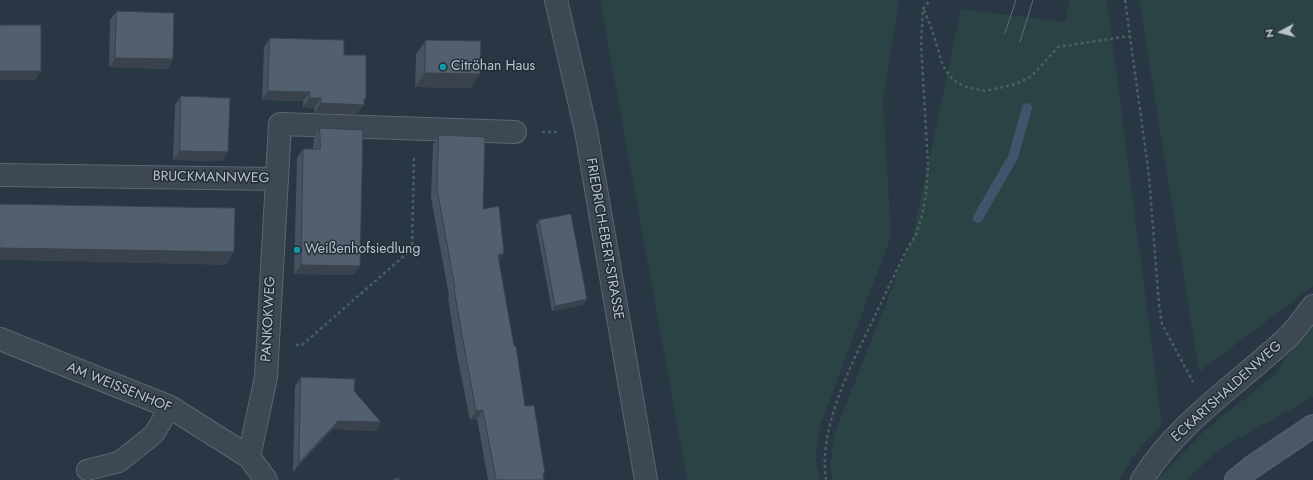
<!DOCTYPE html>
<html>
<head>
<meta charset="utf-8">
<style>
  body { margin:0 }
  #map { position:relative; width:1313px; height:480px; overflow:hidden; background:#293643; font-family:Jost,sans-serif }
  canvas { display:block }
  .north { position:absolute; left:1261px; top:12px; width:40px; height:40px; -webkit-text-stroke:3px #222d38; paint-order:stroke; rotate:263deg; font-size:11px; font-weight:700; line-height:16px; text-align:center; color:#bac3cc }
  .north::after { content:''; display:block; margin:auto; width:14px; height:18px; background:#bac3cc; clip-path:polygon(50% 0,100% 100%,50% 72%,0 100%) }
</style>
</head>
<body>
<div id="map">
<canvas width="1313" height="480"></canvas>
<div class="north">N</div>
</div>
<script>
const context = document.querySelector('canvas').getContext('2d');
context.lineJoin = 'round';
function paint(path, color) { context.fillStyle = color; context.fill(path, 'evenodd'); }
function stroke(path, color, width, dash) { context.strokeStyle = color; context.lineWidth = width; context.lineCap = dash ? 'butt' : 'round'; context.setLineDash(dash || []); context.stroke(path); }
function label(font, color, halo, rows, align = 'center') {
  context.font = font + ' Jost,sans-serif'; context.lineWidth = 3; context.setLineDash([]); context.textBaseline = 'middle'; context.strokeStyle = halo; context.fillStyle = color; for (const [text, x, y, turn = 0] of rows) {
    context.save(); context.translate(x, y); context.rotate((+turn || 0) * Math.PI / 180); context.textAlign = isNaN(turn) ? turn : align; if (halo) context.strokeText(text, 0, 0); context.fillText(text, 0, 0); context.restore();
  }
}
paint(new Path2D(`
  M600 0H899L883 101 891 236 820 426 815 456 820 480H687Z
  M1069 0H1107L1162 424 1132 458 1119 480H833L830 468 835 432 913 235 961 9 1066 22Z
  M1139 0H1313V286L1199 372Z
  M1313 312V397L1218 450 1187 480H1157L1204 431 1276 374Z`), '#2b4344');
stroke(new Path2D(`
  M978 218 1013 157 1027 108`), '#3f556c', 10);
const lane = new Path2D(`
  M87 470 119 462 154 434 170 407`);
const street = new Path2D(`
  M556 0 586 131 646 480
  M0 175 276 179
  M0 339 170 407 249 457 266 480
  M249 457 266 377 280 124 515 132
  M1142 480C1177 423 1240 382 1288 337 1297 328 1305 316 1313 306`);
const secondary = new Path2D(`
  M1236 480 1252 467 1313 426`);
stroke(lane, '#5b6670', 22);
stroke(street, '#5b6670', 24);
stroke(secondary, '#5b6670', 24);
stroke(new Path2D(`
  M1125 0 1149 176 1159 305 1162 324 1193 382
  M924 10 931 27 943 66 953 80 966 87 985 91 1016 84 1032 76 1058 47 1129 36
  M542 132H557
  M296 345H302L412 249 414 156
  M826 480C818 431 849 369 870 326 882 301 894 276 906 251L916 235 922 216 926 194 928 165 921 44 923 9 930 0`), '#496060', 2.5, [3, 3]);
stroke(lane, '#3d4853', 20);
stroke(street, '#3d4853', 22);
stroke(secondary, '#4b5766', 22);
stroke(new Path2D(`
  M1005 33 1016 0
  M1020 42 1033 0`), '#5f6c7a', 1);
paint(new Path2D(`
  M117 11 173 59 167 69 109 67 110 20Z
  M270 38 344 55 364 102 357 114 314 113V108L303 107V101L262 100 264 47Z
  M426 40 480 74 470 88 415 87 416 54Z
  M181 96 222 161 173 160 175 105Z
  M320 128 354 275 294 274 297 158 303 149H313L314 138Z
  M439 135 483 209 504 253 499 261 525 406 544 480H488L477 419 470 420 457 355 448 298 449 296 431 198 433 144Z
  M539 220 587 299 583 305 552 311 536 225Z
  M301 377 354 391 381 422 376 431 333 429 293 472 295 386Z`), '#47525f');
paint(new Path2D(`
  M115 58 173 59 167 69 109 67Z
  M0 71H41L35 80H0Z
  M425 73 480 74 470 88 415 87Z
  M268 91 310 92 303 101 262 100Z
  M310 98H321L314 108 303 107Z
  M366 99 362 105H364L357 114 314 113 321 103Z
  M180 151 228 152 222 161 173 160Z
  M0 248 234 252 226 265 0 260Z
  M504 253 498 262V255Z
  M301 265 360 266 354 275 294 274Z
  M587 299 583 305 552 311 555 306Z
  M483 410 477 419 470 420 476 411Z
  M338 421 381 422 376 431 333 429 293 472 299 463Z`), '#39424d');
const building = new Path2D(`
  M117 11 174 13 173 59 115 58Z
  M0 25H41V71H0Z
  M270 38 344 40V55H366V99H364V105L321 103V98H310V92L268 91Z
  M426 40 481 41 480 74 425 73Z
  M181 96 230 98 228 152 180 151Z
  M320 128 363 130 360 266 301 265 303 149H320Z
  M439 135 485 137 483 209 499 206 504 253 498 255 514 346H516L525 406 534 405 545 473 543 474 544 480H496L483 410 476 411 464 346 454 289 455 288 437 189Z
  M0 204 235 208 234 252 0 248Z
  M571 214 587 299 555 306 539 220Z
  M301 377 355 379 354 391 381 422 338 421 299 463Z
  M399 478V480H391Z`);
paint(building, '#525f6e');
stroke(building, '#39424d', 1);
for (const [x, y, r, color] of [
  [443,67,4,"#0f9aa8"],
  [297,250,4,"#0f9aa8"]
]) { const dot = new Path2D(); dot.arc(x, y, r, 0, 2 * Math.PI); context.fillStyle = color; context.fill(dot); stroke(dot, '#222d38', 1.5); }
label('14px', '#bac3cc', '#222d38', [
  ["Citröhan Haus",451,67],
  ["Weißenhofsiedlung",305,250]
], 'left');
label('14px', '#bac3cc', '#222d38', [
  ["BRUCKMANNWEG",211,178,1],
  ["FRIEDRICH-EBERT-STRASSE",604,239,80],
  ["PANKOKWEG",269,319,-87],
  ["AM WEISSENHOF",119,388,22],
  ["ECKARTSHALDENWEG",1227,392,-42]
]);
</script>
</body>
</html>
